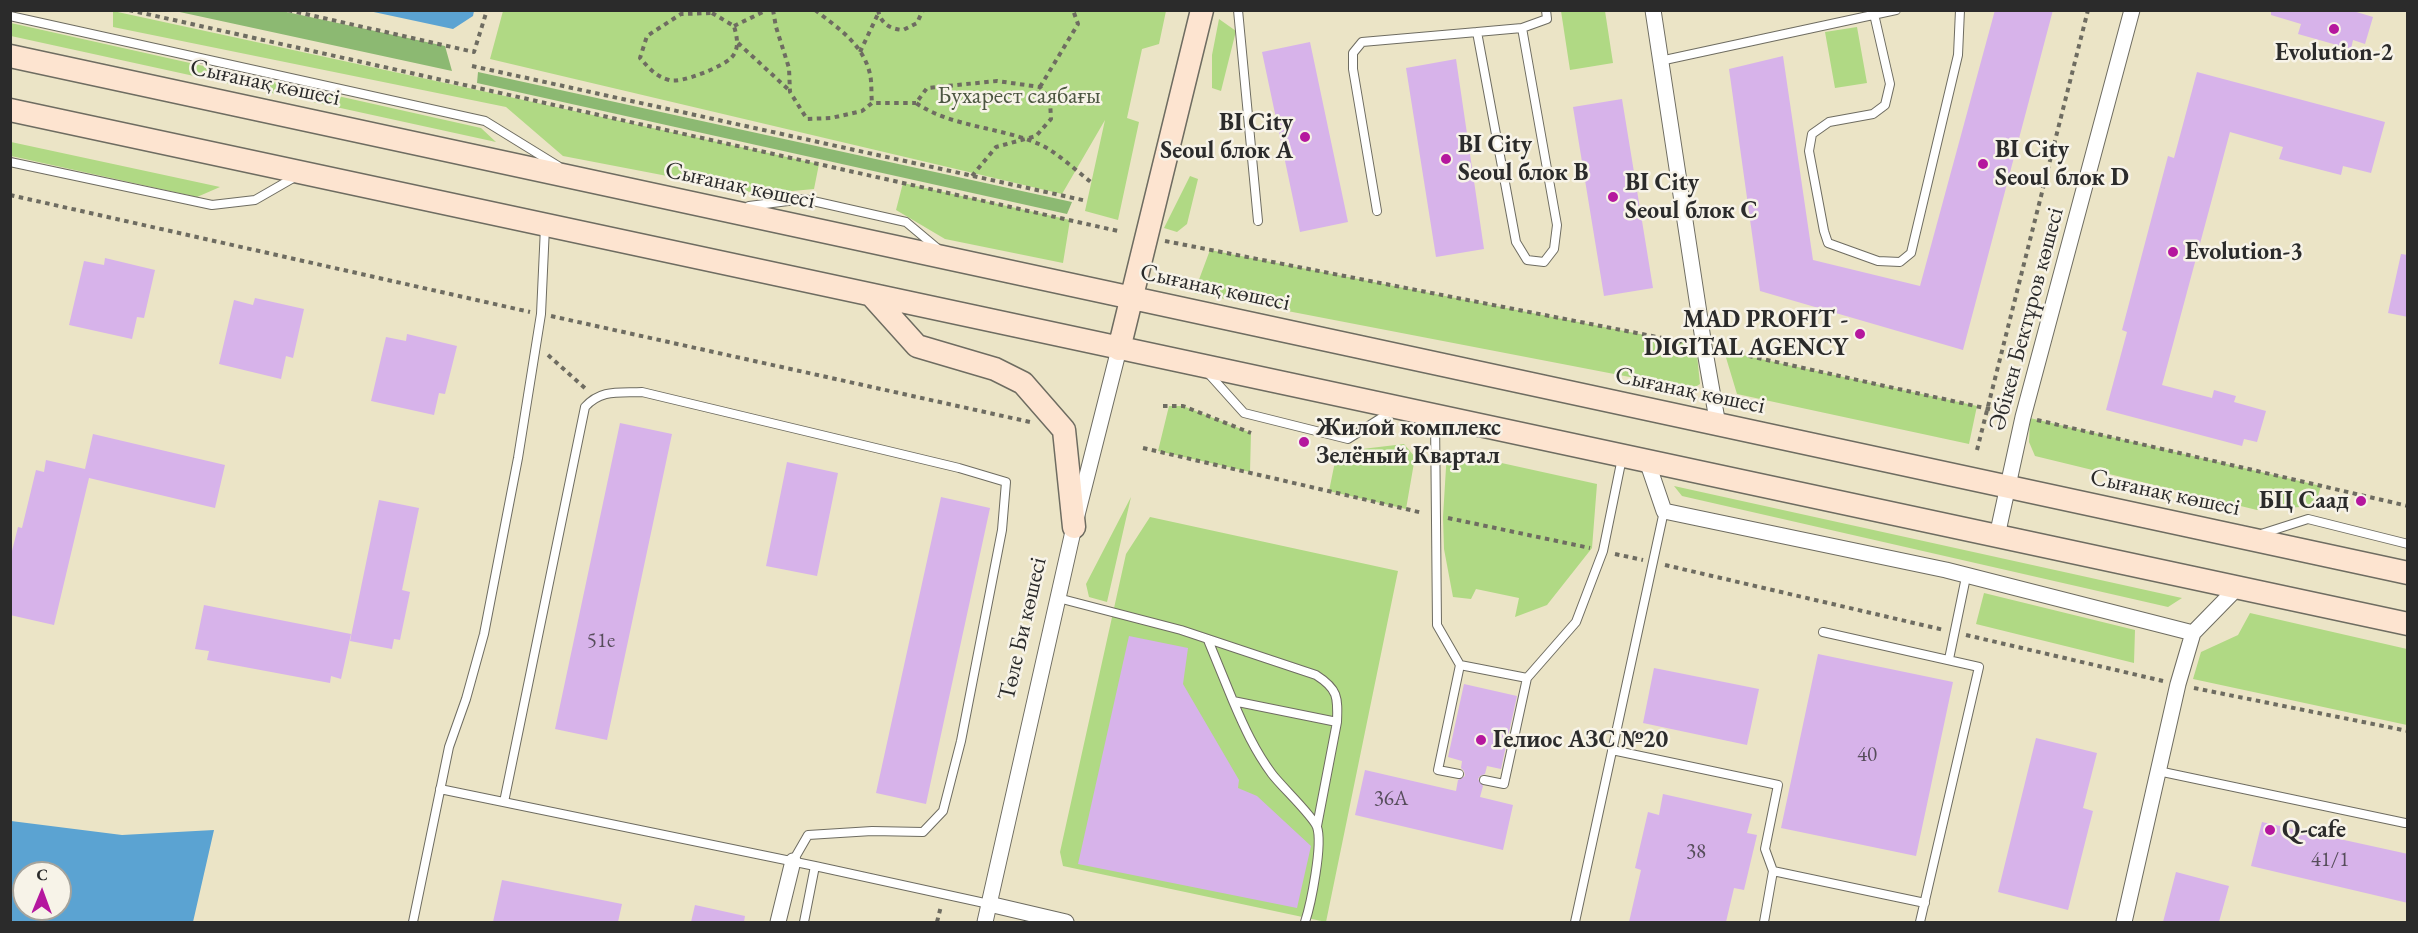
<!DOCTYPE html>
<html>
<head>
<meta charset="utf-8">
<style>
  body { margin:0 }
  #map { position:relative; width:2418px; height:933px; overflow:hidden; background:#ebe4c6; font-family:"EB Garamond",serif }
  canvas { display:block }
  .frame { position:absolute; inset:0; border:12px solid #2b2b2b; pointer-events:none }
  .north { position:absolute; left:12px; top:861px; width:60px; height:60px; box-sizing:border-box; background:#f7f3e8; border:2px solid #a5a39c; border-radius:50%; rotate:1deg; font-size:16px; font-weight:700; line-height:24px; text-align:center; color:#2b2b2b }
  .north::after { content:''; display:block; margin:auto; width:21px; height:27px; background:#b5179e; clip-path:polygon(50% 0,100% 100%,50% 72%,0 100%) }
</style>
</head>
<body>
<div id="map">
<canvas width="2418" height="933"></canvas>
<div class="frame"></div>
<div class="north">С</div>
</div>
<script>
const context = document.querySelector('canvas').getContext('2d');
context.lineJoin = 'round';
function paint(path, color) { context.fillStyle = color; context.fill(path, 'evenodd'); }
function stroke(path, color, width, dash) { context.strokeStyle = color; context.lineWidth = width; context.lineCap = dash ? 'butt' : 'round'; context.setLineDash(dash || []); context.stroke(path); }
function label(font, color, halo, rows, align = 'center') {
  context.font = font + ' "EB Garamond",serif'; context.lineWidth = 5; context.setLineDash([]); context.textBaseline = 'middle'; context.strokeStyle = halo; context.fillStyle = color; for (const [text, x, y, turn = 0] of rows) {
    context.save(); context.translate(x, y); context.rotate((+turn || 0) * Math.PI / 180); context.textAlign = isNaN(turn) ? turn : align; if (halo) context.strokeText(text, 0, 0); context.fillText(text, 0, 0); context.restore();
  }
}
paint(new Path2D(`
  M113 11 819 164 814 189 761 194 563 156 506 107 113 27Z
  M503 11V10L1166 11 1159 44 1142 49 1127 118 1139 122 1118 220 1085 211 1105 120 1062 194 490 59Z
  M1561 11H1605L1613 63 1570 70Z
  M1219 19 1236 31 1221 91 1212 88V55Z
  M11 23 481 128 496 142 11 36Z
  M1857 27 1867 83 1835 88 1825 32Z
  M11 142 220 187 197 197 11 156Z
  M1190 176 1198 179 1187 224 1177 232 1164 228Z
  M903 183 1070 220 1063 263 945 239 896 210Z
  M1210 250 1696 345 1700 384 1692 389 1194 293Z
  M1724 351 1977 406 1969 444 1737 394Z
  M1169 406H1183L1251 433 1250 472 1158 451Z
  M2030 418 2321 486 2315 506 2257 510 2035 456 2029 442Z
  M1404 444 1415 457 1406 509 1329 491 1337 452Z
  M1447 451 1597 484 1592 548 1547 605 1515 617 1519 598 1476 589 1471 599 1453 597 1444 549 1443 517Z
  M1674 486 2182 598 2168 607 1682 496Z
  M1131 497 1107 602 1089 597 1086 584Z
  M1150 517 1398 571 1326 922 1063 866 1060 852 1126 554Z
  M1984 593 2135 630 2134 663 1976 624Z
  M2250 613 2407 649V725L2193 679 2201 652 2238 635Z`), '#b0d984');
paint(new Path2D(`
  M175 11H282L445 46 452 71Z
  M478 72 1072 202 1067 214 477 83Z`), '#8cb972');
paint(new Path2D(`
  M369 11H474L473 16 453 29Z
  M11 821 122 835 214 830 193 922H11ZM24 873H60V909H24Z`), '#5ba3d2');
paint(new Path2D(`
  M1995 10H2053L1963 350 1760 291 1729 69 1783 56 1813 260 1920 286Z
  M2271 10H2350L2373 17 2365 44 2353 40 2351 49 2298 34 2301 24 2271 15Z
  M1310 42 1348 222 1300 232 1262 52Z
  M1456 59 1484 249 1436 257 1406 68Z
  M2197 72 2385 122 2371 173 2343 166 2341 175 2279 159 2283 147 2230 132 2162 385 2212 398 2214 390 2236 396 2234 402 2266 411 2257 442 2244 439 2242 446 2106 410 2127 332 2122 330 2168 156 2174 158Z
  M1622 99 1653 288 1604 296 1573 107Z
  M2401 254 2408 255V317L2388 313Z
  M105 258 155 270 144 318 137 317 132 339 69 325 84 261 104 265Z
  M255 298 304 309 293 358 286 356 281 379 219 364 234 300 253 305Z
  M407 334 457 346 445 394 439 393 434 415 371 401 386 337 406 341Z
  M620 423 672 434 607 740 555 729Z
  M93 434 225 465 215 508 89 478 54 625 10 615V559L18 527 22 528 36 470 44 472 46 460 85 469Z
  M787 462 838 473 817 576 766 566Z
  M941 497 990 508 926 804 876 793Z
  M379 500 419 508 402 590 410 592 400 640 394 639 392 649 350 641Z
  M204 605 351 634 341 679 331 676 330 683 207 660 209 651 195 649Z
  M1129 636 1188 648 1183 684 1239 780 1238 788 1257 796 1311 846 1297 908 1078 864Z
  M1818 654 1953 682 1916 856 1781 828Z
  M1654 668 1759 689 1747 745 1643 723Z
  M1464 684 1517 696 1501 769 1487 766 1485 774 1480 776 1478 779 1483 786 1480 797 1513 805 1503 850 1355 815 1365 770 1456 791 1458 780 1465 776 1464 771 1461 768 1462 761 1448 757Z
  M2036 738 2097 753 2083 808 2093 811 2068 910 1998 892Z
  M1663 794 1752 814 1747 833 1757 835 1744 890 1734 888 1726 922H1629L1641 870 1635 868 1648 812 1659 815Z
  M2262 822 2408 854V903L2251 866Z
  M2176 872 2229 886 2219 922H2163Z
  M502 880 622 904 618 922H493Z
  M695 905 745 916 744 922H691Z`), '#d7b3ea');
const lane = new Path2D(`
  M1238 10 1258 221
  M1874 14 1890 84 1885 105 1873 114 1829 122 1812 134 1809 151 1824 231 1828 243 1878 261 1900 262 1911 253 1958 55 1960 10
  M10 16 485 121 558 166
  M1522 28 1557 225 1554 249 1544 262 1527 260 1516 242 1477 32 1522 28 1547 19 1546 10
  M1660 61 1896 10
  M10 162 212 205 255 200 295 177
  M749 206 804 199 906 222 937 248
  M1377 211 1353 69V53L1362 42 1477 32
  M1208 373 1244 413 1348 439 1392 411
  M1435 417 1437 625 1460 665 1527 678 1576 622 1603 551 1622 458
  M2261 534 2308 519 2408 544
  M1058 598 1181 630 1316 675C1338 689 1338 697 1337 722L1233 701 1208 640
  M1823 632 1979 667 1920 922
  M1949 659 1966 577
  M1233 701C1244 727 1255 751 1272 774 1281 786 1313 816 1317 827 1323 844 1311 904 1305 922
  M1612 750 1778 785 1765 849 1773 871
  M2158 771 2405 823
  M1459 774 1438 770 1460 665
  M1484 780 1504 784 1527 678
  M440 789 815 866
  M504 802 585 407C601 389 619 393 642 392L959 468 1006 482 1002 530 961 741 943 811 923 832 872 831 808 835 793 861
  M1317 826 1337 722
  M413 922 449 747 466 699 484 634 518 458 541 314 545 227
  M804 922 815 866 989 904
  M1575 922 1664 511
  M1764 922 1773 871 1925 903`);
const street = new Path2D(`
  M1653 10 1704 346 1718 425
  M1647 461 1664 511 1946 570 2193 633 2237 588
  M1997 536 2023 417 2132 10
  M989 904 1066 922
  M778 922 793 861
  M985 922 1074 527 1119 349
  M2124 922 2178 684 2193 633`);
const secondary = new Path2D(`
  M10 56 2408 573
  M10 110 2408 624
  M872 296 917 346 995 369 1023 383 1064 430 1074 527
  M1119 349 1202 10`);
stroke(lane, '#6e6c61', 10);
stroke(street, '#6e6c61', 17);
stroke(secondary, '#6e6c61', 25);
stroke(new Path2D(`
  M129 10 1118 231
  M288 10 474 52 487 10
  M773 10 776 27 789 68 790 92 807 119 831 118 862 111 872 103H916
  M815 10C838 28 863 44 870 74 872 83 871 94 872 103
  M878 10C881 24 890 29 903 30L917 23 923 10
  M712 13 734 26C737 37 740 49 731 58 722 67 680 84 669 80 655 76 649 68 640 58L647 36 681 14Z
  M734 26 767 10
  M738 43 790 91
  M860 52 878 14
  M472 66 1087 201
  M1040 87 1078 24 1073 10
  M972 176 996 147 1036 136 1051 119 1050 100 1040 87 997 81 927 88 916 103C951 127 1000 127 1039 144 1057 152 1075 170 1091 182
  M10 195 530 312
  M1165 241 1688 343
  M551 316 1030 422
  M1722 350 2007 413
  M548 355 587 390
  M1163 406H1183L1251 433
  M2037 420 2408 506
  M1143 448 1423 513
  M1977 450 2088 10
  M1448 518 1590 548
  M1615 554 1643 560
  M1665 565 1944 630
  M1966 635 2163 681
  M2194 688 2408 731
  M937 922 941 906`), '#6e6c61', 4, [4.5, 4.5]);
stroke(lane, '#fff', 8);
stroke(street, '#fff', 15);
stroke(secondary, '#fde4d0', 22);
for (const [x, y, r, color] of [
  [2334,29,6,"#b5179e"],
  [1305,137,6,"#b5179e"],
  [1446,159,6,"#b5179e"],
  [1983,164,6,"#b5179e"],
  [1613,197,6,"#b5179e"],
  [2173,252,6,"#b5179e"],
  [1860,334,6,"#b5179e"],
  [1304,442,6,"#b5179e"],
  [2361,501,6,"#b5179e"],
  [1481,740,6,"#b5179e"],
  [2270,830,6,"#b5179e"]
]) { const dot = new Path2D(); dot.arc(x, y, r, 0, 2 * Math.PI); context.fillStyle = color; context.fill(dot); stroke(dot, '#f7f3e8', 2); }
label('21px', '#564d5b', null, [
  ["51е",601,641],
  ["40",1867,755],
  ["36А",1391,799],
  ["38",1696,852],
  ["41/1",2330,860]
]);
label('bold 24px', '#2b2b2b', '#f7f3e8', [
  ["Evolution-2",2334,53,"center"],
  ["BI City",1293,123,"right"],
  ["Seoul блок A",1293,151,"right"],
  ["BI City",1458,145],
  ["Seoul блок B",1458,173],
  ["BI City",1995,150],
  ["Seoul блок D",1995,178],
  ["BI City",1625,183],
  ["Seoul блок C",1625,211],
  ["Evolution-3",2185,252],
  ["MAD PROFIT -",1848,320,"right"],
  ["DIGITAL AGENCY",1848,348,"right"],
  ["Жилой комплекс",1316,428],
  ["Зелёный Квартал",1316,456],
  ["БЦ Саад",2349,501,"right"],
  ["Гелиос АЗС №20",1493,740],
  ["Q-cafe",2282,830]
], 'left');
label('24px', '#2b2b2b', '#f7f3e8', [
  ["Сығанақ көшесі",265,83,12],
  ["Сығанақ көшесі",740,186,12],
  ["Сығанақ көшесі",1215,288,12],
  ["Әбікен Бектұров көшесі",2027,319,-75],
  ["Сығанақ көшесі",1690,391,12],
  ["Сығанақ көшесі",2165,493,12],
  ["Төле Би көшесі",1023,629,-77]
]);
label('24px', '#4c5641', '#f7f3e8', [
  ["Бухарест саябағы",1019,96]
]);
</script>
</body>
</html>
